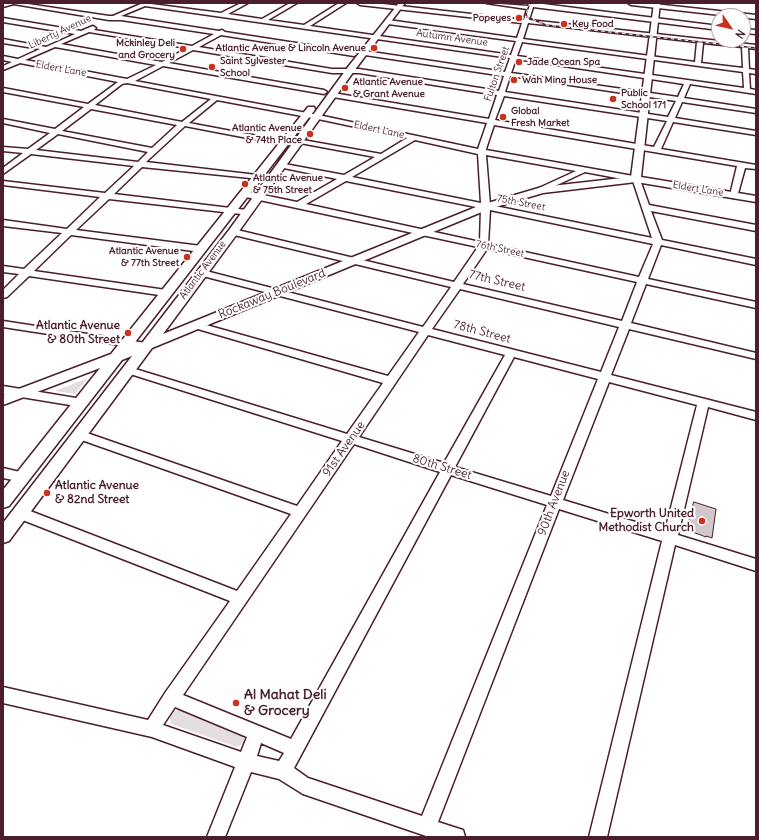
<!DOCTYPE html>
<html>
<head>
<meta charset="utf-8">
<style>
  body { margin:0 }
  #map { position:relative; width:759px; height:840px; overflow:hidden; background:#fff; font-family:Delius,sans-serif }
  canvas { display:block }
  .frame { position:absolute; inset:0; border:4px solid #4a1f2b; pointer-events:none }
  .north { position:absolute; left:711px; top:8px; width:40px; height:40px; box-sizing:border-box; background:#fff; border:1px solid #b7a5aa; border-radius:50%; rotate:124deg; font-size:11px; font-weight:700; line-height:16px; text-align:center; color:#4a1f2b }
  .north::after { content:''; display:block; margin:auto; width:14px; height:18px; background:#c8321e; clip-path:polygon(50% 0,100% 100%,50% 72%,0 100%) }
</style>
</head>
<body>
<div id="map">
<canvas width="759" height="840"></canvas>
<div class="frame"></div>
<div class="north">N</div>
</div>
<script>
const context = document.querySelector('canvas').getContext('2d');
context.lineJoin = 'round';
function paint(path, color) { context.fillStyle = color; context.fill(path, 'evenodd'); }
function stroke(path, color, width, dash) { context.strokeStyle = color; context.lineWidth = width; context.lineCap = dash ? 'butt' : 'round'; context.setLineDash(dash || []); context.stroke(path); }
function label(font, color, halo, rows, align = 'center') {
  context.font = font + ' Delius,sans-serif'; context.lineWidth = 4; context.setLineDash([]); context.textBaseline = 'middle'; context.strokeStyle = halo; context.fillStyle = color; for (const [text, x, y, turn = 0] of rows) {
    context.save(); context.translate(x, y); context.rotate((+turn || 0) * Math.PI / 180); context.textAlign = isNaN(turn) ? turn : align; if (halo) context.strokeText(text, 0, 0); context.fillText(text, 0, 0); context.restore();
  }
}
paint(new Path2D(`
  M88 378 75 394 55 391Z
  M181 709 241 733 244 739 241 745 237 747 171 724 170 717 175 711Z`), '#e5dee0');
const building = new Path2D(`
  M694 502 716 509 712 538 706 536V537L687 530Z`);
paint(building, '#d2c7cb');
stroke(building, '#4a1f2b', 1);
const minor = new Path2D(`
  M8 3H21L109 16H113L143 3 221 13 241 3H248L228 14 262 19 290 3H297L268 20 304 25 339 3H346L310 26 511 55 516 41 388 24 385 22 388 20 517 38 522 23 360 5 357 3H374L524 20 527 9 486 3 528 6 529 3H535L719 26V30L533 7 529 20 756 45V49L748 48 749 69 756 70V74L749 73 750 89 756 90V94L690 84 684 98 756 109V113L682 102 675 118 756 131V135L673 122 661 149 756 165V169L745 168 737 197 734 198 730 195 737 166 494 125 486 149V150L639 177 649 205 756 225V231L651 211 662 240 756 259V265L661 245 648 279 756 302V308L646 284 631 323 756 353V359L629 329 611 375 756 412V420L708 407 678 535 756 559V571L675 545 607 837H589L662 541 559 509 438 822 463 830 465 837H429L303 794 279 779 251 772 225 837H207L235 767 152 737 3 703V687L148 720 165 693 230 601 15 517 13 513 15 509 20 508 25 509 237 591 291 514 76 438 74 435 76 432 80 431 84 432 297 506 342 441 124 372 122 370 124 368H132L347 434 383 383 191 327 190 325 191 323H199L388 376 419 332 199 275 197 273 199 271 202 270 423 327 451 287 230 234 229 232 230 230 233 229 454 282 478 247 241 196 240 194 244 191 297 202 337 179 279 167V163L344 175 375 157 300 143 296 141 297 139 381 154 407 138 323 120 217 100 189 123 284 141 288 143 284 145 185 126 146 162 257 175 261 177 260 179 142 167 114 194 247 210 251 213 250 215 109 199 76 230 201 246 206 249 201 252 71 235 34 271 166 290 171 293 170 295 166 296 29 276 7 297 3 298V290L19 274 3 272V266L24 269 62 233 3 226V220L67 229 100 197 3 185V181L105 193 134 166 31 154 3 174V168L23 153 3 151V147L28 149 50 133 3 123V119L55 129 84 107 3 92V88L88 104 118 82 20 63 3 70V66L12 62 3 60V56L18 59 40 49 3 43V39L46 47 75 34 3 22V18L81 31 93 26 96 28 94 30 192 46 214 34 121 20H109ZM145 6 510 58 505 72 365 51 362 53 365 55 504 76 499 91 359 69H332L199 47 221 35 354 56 357 54 354 52 225 32 222 30 219 31 121 16ZM528 23 697 42 695 62 523 39ZM89 32 187 48 162 62 61 44ZM522 42 743 72 744 88 517 56ZM703 43 742 47 743 68 701 63ZM55 47 156 65 127 79 25 60ZM193 50 332 73H359L497 95 489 119 333 93 330 95 333 97 487 123 478 149 323 116 135 81 163 66 324 94 327 92 324 90 169 63ZM516 59 684 84 678 97 511 73ZM510 76 676 101 668 117 505 92ZM127 83 211 99 182 122 95 105 122 84ZM504 96 667 121 654 147 495 120ZM91 109 177 125 152 148 62 131ZM58 134 148 152 138 162 36 150ZM415 140 478 154 481 203 352 177ZM486 155 576 171 539 188 538 190 539 192H542L585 172 633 181 652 238 490 205ZM346 181 481 208 480 242 306 204ZM490 210 653 244 639 277 488 244ZM487 249 637 282 622 321 463 284ZM460 289 619 327 601 372 432 329ZM428 335 505 355 444 463 359 437ZM514 357 598 379 551 496 455 467ZM609 382 697 405 665 531 563 500ZM354 444 440 472 291 739 183 695ZM451 475 547 505 422 816 308 778 294 768ZM175 707 247 737 241 752 163 725ZM261 743 284 753 279 761 257 756Z
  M628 3H645L756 15V19L631 5Z
  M743 29 756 30V34L743 33Z
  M3 321 146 343 151 346 146 349 3 327Z
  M3 386 82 399 86 400 88 403 86 406 82 407 3 394Z
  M3 468 28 474 29 477 28 480 23 482 3 478Z`);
const major = new Path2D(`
  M3 3H17L3 7Z
  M399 3H405L354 71 237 234 163 334 481 205 542 187 631 177 654 3H660L641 177 756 196V202L636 182 543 193 489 209 152 348 9 541 3 543V523L132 356 122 360 9 506 3 508V490L100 368 3 405V395L111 354 308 107H314L315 109 314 111 132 346 142 343 229 230 348 67Z`);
stroke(minor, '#4a1f2b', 3);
stroke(major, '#4a1f2b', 3);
paint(minor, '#fff');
paint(major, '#fff');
const rail = new Path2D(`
  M530 3 526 14 527 17 546 25 756 48`);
stroke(rail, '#4a1f2b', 1.5);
stroke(rail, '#fff', 1, [3.5]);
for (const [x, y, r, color] of [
  [519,18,4,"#c8321e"],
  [564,24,4,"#c8321e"],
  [374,48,4,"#c8321e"],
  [183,49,4,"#c8321e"],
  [519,62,4,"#c8321e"],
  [212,67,4,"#c8321e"],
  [514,80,4,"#c8321e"],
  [345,88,4,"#c8321e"],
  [613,99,4,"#c8321e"],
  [503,117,4,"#c8321e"],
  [310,134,4,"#c8321e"],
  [245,184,4,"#c8321e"],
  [187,257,4,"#c8321e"],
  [128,333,4,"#c8321e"],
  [47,493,4,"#c8321e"],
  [702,521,4,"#c8321e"],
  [236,703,4,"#c8321e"]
]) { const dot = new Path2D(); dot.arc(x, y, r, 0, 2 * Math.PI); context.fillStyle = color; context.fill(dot); stroke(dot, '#fff', 1.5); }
label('bold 10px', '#4a1f2b', '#fff', [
  ["Popeyes",511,18,"right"],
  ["Key Food",572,24],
  ["Mckinley Deli",175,43,"right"],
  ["and Grocery",175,55,"right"],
  ["Atlantic Avenue & Lincoln Avenue",366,48,"right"],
  ["Saint Sylvester",220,61],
  ["School",220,73],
  ["Jade Ocean Spa",527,62],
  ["Wah Ming House",522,80],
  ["Atlantic Avenue",353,82],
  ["& Grant Avenue",353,94],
  ["Public",621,93],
  ["School 171",621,105],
  ["Global",511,111],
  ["Fresh Market",511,123],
  ["Atlantic Avenue",302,128,"right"],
  ["& 74th Place",302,140,"right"],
  ["Atlantic Avenue",253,178],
  ["& 75th Street",253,190],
  ["Atlantic Avenue",179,251,"right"],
  ["& 77th Street",179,263,"right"]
], 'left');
label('10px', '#4a1f2b', '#fff', [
  ["Liberty Avenue",60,32,-25],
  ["Autumn Avenue",452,38,8],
  ["Eldert Lane",61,69,10],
  ["Fulton Street",497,74,-71],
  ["Eldert Lane",379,130,12],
  ["Eldert Lane",698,189,9],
  ["75th Street",521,203,11],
  ["76th Street",500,249,12],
  ["Atlantic Avenue",203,270,-53]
]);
label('12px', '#4a1f2b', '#fff', [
  ["77th Street",497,281,13],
  ["Rockaway Boulevard",272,294,-22],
  ["78th Street",482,332,15],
  ["91st Avenue",344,449,-55],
  ["80th Street",442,467,17],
  ["90th Avenue",554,503,-69]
]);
label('bold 12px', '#4a1f2b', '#fff', [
  ["Atlantic Avenue",120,326],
  ["& 80th Street",120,340],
  ["Atlantic Avenue",55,486,"left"],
  ["& 82nd Street",55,500,"left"],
  ["Epworth United",694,514],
  ["Methodist Church",694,528]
], 'right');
label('bold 14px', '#4a1f2b', '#fff', [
  ["Al Mahat Deli",244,695],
  ["& Grocery",244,711]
], 'left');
</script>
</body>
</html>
